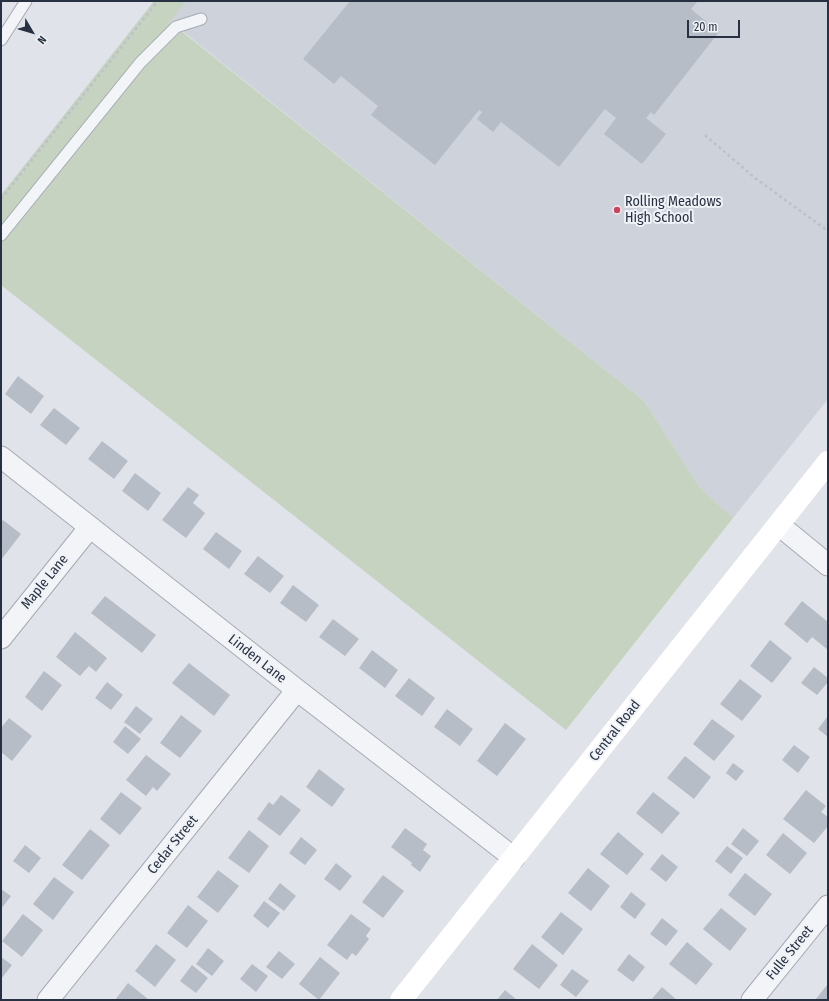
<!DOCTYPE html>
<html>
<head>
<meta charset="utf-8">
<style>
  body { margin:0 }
  #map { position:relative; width:829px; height:1001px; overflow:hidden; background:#e0e3e9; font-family:"Fira Sans Condensed",sans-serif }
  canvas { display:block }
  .frame { position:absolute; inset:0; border:2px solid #283141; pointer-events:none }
  .north { position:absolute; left:12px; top:12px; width:40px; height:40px; -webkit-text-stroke:3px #eff2f6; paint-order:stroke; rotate:128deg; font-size:11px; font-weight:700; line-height:16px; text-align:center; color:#283141 }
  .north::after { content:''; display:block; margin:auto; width:14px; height:18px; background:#283141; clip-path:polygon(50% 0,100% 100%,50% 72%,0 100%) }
  .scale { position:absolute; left:687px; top:20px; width:53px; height:18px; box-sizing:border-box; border:2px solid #283141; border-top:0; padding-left:5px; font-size:12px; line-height:14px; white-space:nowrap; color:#283141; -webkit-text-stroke:3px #eff2f6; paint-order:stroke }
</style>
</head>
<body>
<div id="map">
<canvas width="829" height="1001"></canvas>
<div class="frame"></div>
<div class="north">N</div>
<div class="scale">20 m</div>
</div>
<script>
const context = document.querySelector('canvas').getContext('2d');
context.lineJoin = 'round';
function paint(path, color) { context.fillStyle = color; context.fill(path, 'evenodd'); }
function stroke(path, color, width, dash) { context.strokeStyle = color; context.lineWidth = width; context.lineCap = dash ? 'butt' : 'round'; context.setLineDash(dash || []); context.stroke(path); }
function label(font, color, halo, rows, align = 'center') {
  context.font = font + ' "Fira Sans Condensed",sans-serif'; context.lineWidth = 4; context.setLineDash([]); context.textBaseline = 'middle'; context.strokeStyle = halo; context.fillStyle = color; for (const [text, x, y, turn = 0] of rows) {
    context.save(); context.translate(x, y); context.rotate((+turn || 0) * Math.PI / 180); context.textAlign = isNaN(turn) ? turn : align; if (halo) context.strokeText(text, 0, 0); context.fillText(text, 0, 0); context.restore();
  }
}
paint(new Path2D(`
  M186 1H828V399L733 518 699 487 644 401 170 21Z`), '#ced2db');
paint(new Path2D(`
  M154 1H186L170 22 644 401 699 487 733 518 566 730 1 285V195Z`), '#c5d3c0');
paint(new Path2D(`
  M350 1H698L691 9 719 32 654 115 651 112 646 118 666 134 642 164 604 134 616 118 605 109 559 167 501 122 493 132 477 119 482 112 479 110 435 165 371 115 378 106 341 76 334 84 303 59Z
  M18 376 44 396 31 414 5 394Z
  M54 408 80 428 66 445 40 425Z
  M102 441 128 461 114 479 88 459Z
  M135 473 161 493 148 511 122 491Z
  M188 487 199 495 193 503 205 513 186 538 162 520Z
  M3 520 21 534 1 560V523Z
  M216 532 242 551 229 569 203 549Z
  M258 556 284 576 270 593 244 574Z
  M293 585 319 605 306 622 280 603Z
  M105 596 156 635 142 653 91 613Z
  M802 601 828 622V650L812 637 807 643 784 624Z
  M333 619 359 639 345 656 319 637Z
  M75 632 107 658 96 672 89 666 80 676 56 657Z
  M770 640 792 658 772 683 750 666Z
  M372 650 398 670 385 688 359 668Z
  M189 663 230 695 214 716 172 683Z
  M814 667 828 678V682L817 695 801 683Z
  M44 671 62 685 42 711 25 697Z
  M409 678 435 698 422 716 395 696Z
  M740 679 762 696 742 721 720 704Z
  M107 682 123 695 111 710 95 698Z
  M136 706 153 719 140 734 124 722Z
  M447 709 473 729 460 746 434 727Z
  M181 715 202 731 180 758 160 743Z
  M828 716V737L818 729Z
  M9 718 32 736 12 761 1 752V728Z
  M712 719 735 736 714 761 693 744Z
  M505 723 526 739 497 776 477 761Z
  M125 726 141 739 128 754 113 742Z
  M794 745 810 757 798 773 782 760Z
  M146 755 171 774 157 791 153 787 146 796 126 780Z
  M685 756 711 777 694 799 667 778Z
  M733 763 744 771 736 781 726 773Z
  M319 769 345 789 332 807 306 787Z
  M806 790 826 806 821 812 828 817V826L814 843 783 819Z
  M121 792 142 808 120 835 100 819Z
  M653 792 680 813 662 834 636 813Z
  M281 795 301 810 280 836 257 819 269 802 273 805Z
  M405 828 427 844 423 850 431 856 420 872 411 865 412 863 391 847Z
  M743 828 759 841 747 856 731 844Z
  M90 829 110 845 82 880 62 865Z
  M249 830 269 846 249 873 228 858Z
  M618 832 644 854 627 875 600 854Z
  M783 833 807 853 790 874 766 855Z
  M301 837 317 850 305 865 289 853Z
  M25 845 41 858 29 873 13 861Z
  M727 846 743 858 731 874 715 861Z
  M662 854 678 867 666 882 650 869Z
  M336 863 352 876 340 891 324 879Z
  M588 868 610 886 591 911 568 893Z
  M218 870 239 886 218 913 197 897Z
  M745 873 772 894 755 916 728 895Z
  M383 875 404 891 383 918 362 902Z
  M54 877 74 892 53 920 33 904Z
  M280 883 296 896 284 911 268 899Z
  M1 889 11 896 1 909Z
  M631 892 646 904 635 919 620 907Z
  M264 901 280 913 268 928 253 916Z
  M188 905 208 921 187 948 167 933Z
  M721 908 747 929 730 951 703 929Z
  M561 912 583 929 563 955 541 937Z
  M23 914 43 930 22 957 2 941Z
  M351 914 371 929 366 936 369 939 356 956 352 953 347 960 327 945Z
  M662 918 678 931 666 946 650 934Z
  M687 942 713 964 696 985 669 964Z
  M156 944 176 960 155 987 135 971Z
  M532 944 558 965 539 989 513 969Z
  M208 948 224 961 212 976 196 964Z
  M279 951 295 964 282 979 266 967Z
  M629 954 645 967 633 982 617 970Z
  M1 957 12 965 1 979Z
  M320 957 340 973 319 1000 299 984Z
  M252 964 268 976 256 992 240 979Z
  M192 965 208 978 196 993 180 981Z
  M572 969 589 981 576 997 560 985Z
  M128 983 148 999 147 1000H115Z
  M828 984V1000H815Z
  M662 987 677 1000H651Z
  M505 990 517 1000H497Z`), '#b7bdc6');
const lane = new Path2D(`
  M1 40 26 1
  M1 235 140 63 176 27 201 19`);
const street = new Path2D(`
  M1 457 297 690 514 858
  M779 525 828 565
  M1 638 90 527
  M48 1000 297 690
  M752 1000 828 906`);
stroke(lane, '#a5aab3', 13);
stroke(street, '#a5aab3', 23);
stroke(new Path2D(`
  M705 135 755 178 828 231
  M1 199 158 1`), '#bdc1c8', 2.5, [3, 3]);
stroke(lane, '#f2f4f7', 11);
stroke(street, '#f2f4f7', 21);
stroke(new Path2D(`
  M401 1000 828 462`), '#fff', 22);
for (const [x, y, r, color] of [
  [617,210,4,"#d04259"]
]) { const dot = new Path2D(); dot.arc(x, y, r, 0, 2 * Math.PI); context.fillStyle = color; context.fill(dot); stroke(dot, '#eff2f6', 1.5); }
label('14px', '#283141', '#eff2f6', [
  ["Rolling Meadows",625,202],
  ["High School",625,218]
], 'left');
label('14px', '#283141', '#eff2f6', [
  ["Maple Lane",45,582,-51],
  ["Linden Lane",257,659,38],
  ["Central Road",615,731,-52],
  ["Cedar Street",173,845,-51],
  ["Fulle Street",790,953,-51]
]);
</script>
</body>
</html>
